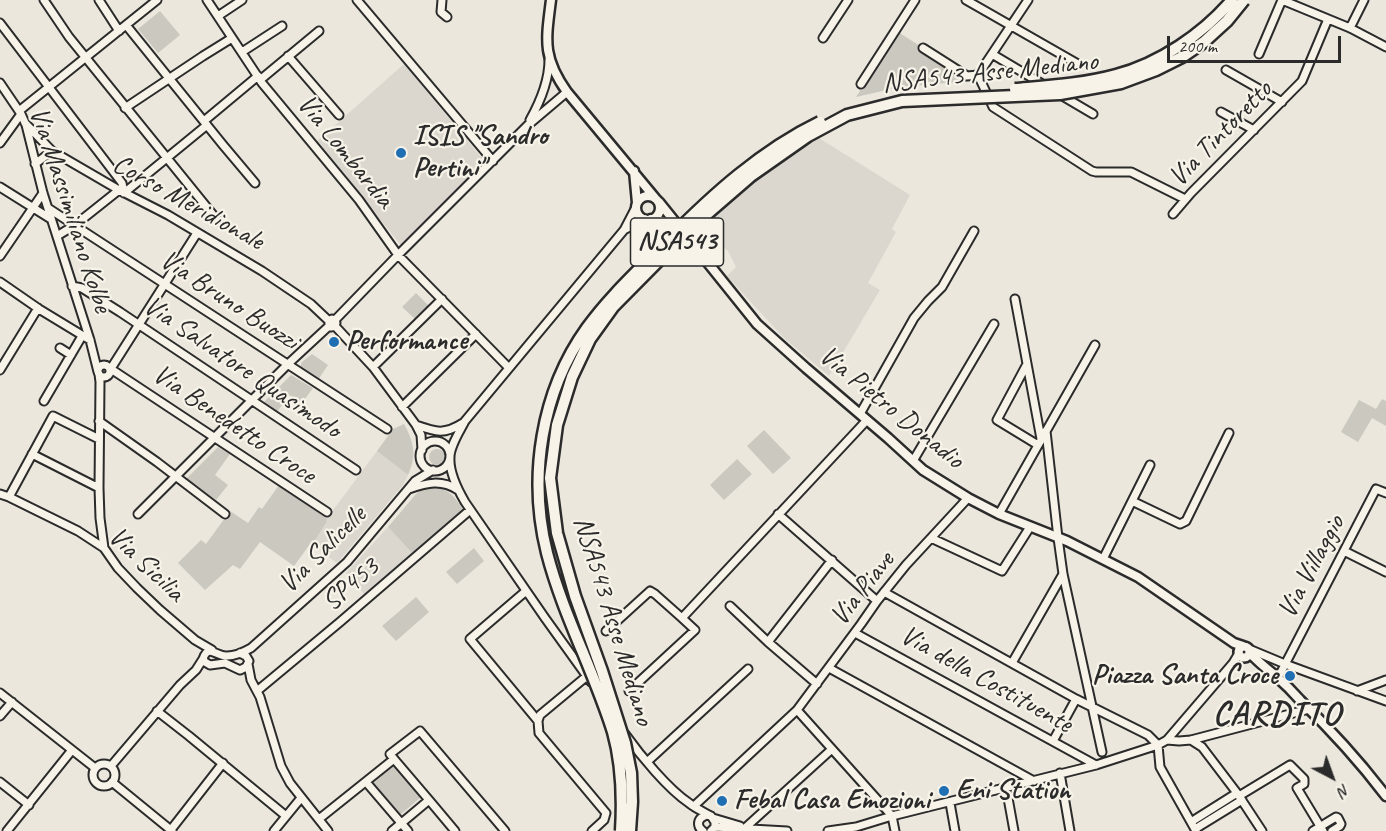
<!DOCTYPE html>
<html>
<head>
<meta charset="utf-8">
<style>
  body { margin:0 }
  #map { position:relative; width:1386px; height:831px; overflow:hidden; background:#ebe7dd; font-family:Caveat,sans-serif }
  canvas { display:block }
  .north { position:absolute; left:1302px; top:747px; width:60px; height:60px; -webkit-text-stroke:4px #f7f3e8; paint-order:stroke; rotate:139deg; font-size:16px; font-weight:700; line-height:24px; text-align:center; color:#2b2b2b }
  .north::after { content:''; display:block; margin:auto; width:21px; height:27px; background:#2b2b2b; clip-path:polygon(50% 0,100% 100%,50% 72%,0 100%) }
  .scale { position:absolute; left:1167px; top:36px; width:174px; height:27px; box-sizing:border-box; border:3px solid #2b2b2b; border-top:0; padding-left:8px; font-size:18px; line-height:21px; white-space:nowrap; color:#2b2b2b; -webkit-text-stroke:4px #f7f3e8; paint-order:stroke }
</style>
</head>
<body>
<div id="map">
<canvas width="1386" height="831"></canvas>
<div class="north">N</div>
<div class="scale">200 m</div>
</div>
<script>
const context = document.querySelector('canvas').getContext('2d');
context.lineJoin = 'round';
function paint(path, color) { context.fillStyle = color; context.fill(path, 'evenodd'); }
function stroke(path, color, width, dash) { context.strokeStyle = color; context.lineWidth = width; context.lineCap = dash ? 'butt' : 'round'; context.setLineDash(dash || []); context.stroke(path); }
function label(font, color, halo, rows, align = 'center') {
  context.font = font + ' Caveat,sans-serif'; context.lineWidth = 4.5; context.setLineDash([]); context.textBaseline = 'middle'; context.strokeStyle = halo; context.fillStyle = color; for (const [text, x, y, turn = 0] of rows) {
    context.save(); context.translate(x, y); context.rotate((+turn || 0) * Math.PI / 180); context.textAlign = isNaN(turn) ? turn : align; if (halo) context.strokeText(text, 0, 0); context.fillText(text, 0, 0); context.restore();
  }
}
paint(new Path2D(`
  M404 64 486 163 401 245 316 142Z
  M819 138 910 195 892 229 896 232 868 283 880 290 829 376 783 337 727 276 736 267 728 251 700 230 754 182 812 140Z
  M377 451 408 475 403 485 337 563 312 545 327 523 325 521Z
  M388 527 413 554 365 595 346 573Z`), '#dbd7ce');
paint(new Path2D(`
  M160 11 180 35 158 53 138 29Z
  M898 32 920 46 919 50 968 79 969 81 900 87 856 97Z
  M416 293 429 306 415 319 402 307Z
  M312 354 328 365 318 380 300 367 302 362Z
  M291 375 313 388 302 403 289 395 277 412 264 404V402Z
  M1382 399 1386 401V426L1372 418 1358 442 1341 432 1359 400 1376 409Z
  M404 424C414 442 417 456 408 475L377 451 393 429Z
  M764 430 791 458 773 474 747 446Z
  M218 447 230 454 215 475 228 485 216 500 186 479Z
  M429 457a8 8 0 1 1 16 0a8 8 0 1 1-16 0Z
  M737 459 752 474 724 500 710 485Z
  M279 485 327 519 326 521 327 522 312 545 310 544 294 566 260 542 240 569 233 565 205 590 178 563 201 540 206 544 230 511 248 523 259 507 262 509Z
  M430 487C450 489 452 494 463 509L459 515 413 554 388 527 416 494 422 489Z
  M474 548 484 561 457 584 446 572Z
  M416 597 429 612 396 641 382 626Z
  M392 767H395L421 797 400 815 373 783Z`), '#cbc8bf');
const minor = new Path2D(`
  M44 0 69 37 218 221
  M99 0 119 31
  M207 0 262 83 359 200 398 255 335 320
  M357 0 493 161
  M442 0 441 12 447 17
  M966 0 1078 64
  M1028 0 978 75 993 107 1092 171 1096 172H1131L1185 199
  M1282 0 1350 28 1386 47
  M218 16 242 0
  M0 23 122 183 124 193 207 125
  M126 25 223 145 255 183
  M1350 28 1364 0
  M823 38 848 0
  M923 48 967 76 978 75
  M242 52 282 26
  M992 54 1044 85
  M1259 54 1282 0
  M288 56 339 115
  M1226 70 1282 102
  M260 80 319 31
  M0 83 21 114 26 125 43 193 90 340 98 372
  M861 84 915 0
  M1059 94 1093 114
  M125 108 203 56 232 38
  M19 111 157 0
  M1221 112 1254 130
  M530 120C540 102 549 81 549 60
  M204 121 258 76
  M25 123 52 151 119 190 168 215 262 271 311 304 329 321
  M0 143 21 114
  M35 164 52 151
  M0 187 51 219
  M48 208 387 429
  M1173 214 1191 193 1302 81 1328 19
  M624 230 645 219
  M57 236 75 225 119 190
  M0 256 43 193
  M0 282 39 309 90 340
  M72 286 82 288 120 312 356 470
  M1015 299 1041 439
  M335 326 373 367 416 425 421 435 422 450
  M60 348 71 355
  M1027 364 997 420 1038 445
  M98 371a6 6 0 1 1 12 0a6 6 0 1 1-12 0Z
  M373 367 442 299
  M509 368 398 255 528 125 567 92
  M111 369 327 512
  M0 370 38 308
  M110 370 197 233
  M99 374 100 382 99 488 100 518 104 548
  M44 401 82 336
  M402 407 476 334
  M860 414 914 318 928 301 942 287 974 231
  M99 421 157 462 225 514
  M416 425C436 432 444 435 463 423
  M1046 431 1058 538 1063 574 1102 752
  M420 456a15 15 0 1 1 30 0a15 15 0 1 1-30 0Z
  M32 454 99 488
  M913 461 994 324
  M409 489C427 483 441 479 458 490
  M0 494 9 497 78 531 104 548 118 568 137 588 160 610 195 640 212 650
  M9 497 53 416 99 439
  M1132 501 1180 524 1186 521 1229 433
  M138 514 288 364 329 326 331 327 335 326 336 323 335 320 332 319 329 321V326
  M778 514 877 601
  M999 514 1095 345
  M931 538 1002 571 1030 527
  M1344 551 1386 572
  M1103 559 1150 465
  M526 591 470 639 538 721
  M884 592 1076 699 1148 735 1158 745 1160 767 1196 831
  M730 606 768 642 817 684
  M606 631 650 591 655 594 682 618 867 420
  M855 633 1096 765
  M768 642 832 560
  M1249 649 1285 664 1386 701
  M240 653 246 656 249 661 246 667 240 670 225 663 210 665 205 662 203 659C208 643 217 657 227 656 235 656 244 652 251 648L347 562 415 481 433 470
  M1012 663 1063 574
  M248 664 251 680 260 697 281 766 290 783 328 831
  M829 668 1034 781
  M587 676 540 715 538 721 539 733 606 813 604 820 592 831
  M1278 678 1376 489 1386 493
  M591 682 545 618 465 502C458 490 449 471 450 457 450 446 460 431 465 421L624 230 636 207
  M257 691 340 622 470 510
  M629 691 695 630 682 618
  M1357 691 1386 680
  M0 693 95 768
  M797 710 892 816 895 831
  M157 711 189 736 286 816
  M0 716 12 702
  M625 734C640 755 668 789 689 803 695 808 702 811 709 815
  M1167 740 1179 741 1191 740 1309 709
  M1191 740 1202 747 1237 793 1262 831
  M1053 741 1076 699
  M394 759 429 800
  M647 762 748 669
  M93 775a11 11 0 1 1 22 0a11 11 0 1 1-22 0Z
  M111 766 180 685 196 670 203 659
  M1060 773 1070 831
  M0 782 29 805
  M112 782 172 831
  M366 782 408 831
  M1006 787 1014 831
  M1239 796 1290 765 1304 779V784L1297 788 1323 831
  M950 803 955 831
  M694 806 797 710 861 624 877 601 906 565 968 498
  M713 818 740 826
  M319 819 394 759 390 754 420 731 505 831
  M1191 822 1237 793
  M715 827 787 831
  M745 828 832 749
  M1195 829 1242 800
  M7 831 72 750
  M170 831 223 763
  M274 831 301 798
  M392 831 429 800 455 831
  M703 831C698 828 697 822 701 818L706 815 711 816 715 822V827L711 831
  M828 831 856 827 892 816 1096 765 1158 745 1167 740 1233 663 1239 653
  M1313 831 1336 817 1338 818 1341 824 1340 826 1332 831`);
const major = new Path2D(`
  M551 0C546 40 542 57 567 92L655 198
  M634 171 637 203
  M636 208a12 12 0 1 1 24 0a12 12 0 1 1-24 0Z
  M659 202 757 324 806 368 888 438 923 470 968 498 999 514 1067 541 1138 577 1234 643 1243 646
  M651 219 677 224
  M1238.5 652a5.5 5.5 0 1 1 11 0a5.5 5.5 0 1 1-11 0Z
  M1250 653C1258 662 1267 669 1277 677 1285 684 1293 692 1300 700 1331 730 1360 762 1386 796`);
stroke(minor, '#2b2b2b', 11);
stroke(major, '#2b2b2b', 13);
stroke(minor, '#f7f3e8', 7);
stroke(major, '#f7f3e8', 8);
const highwayBridge = new Path2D(`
  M1015 89C1049 86 1083 84 1116 75 1159 64 1203 34 1232 0
  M621 831C623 798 622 764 613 732 594 671 563 615 547 553 528 477 541 392 587 328 610 296 640 269 667 241 712 195 762 150 820 122
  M630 831 632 802 631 773 625 743 602 671 575 596 557 533 550 478 557 425 572 377 590 339 613 307 692 227 751 176 808 136 847 115 902 101 1060 94 1121 83 1156 70 1182 57 1204 42 1227 21 1244 0`);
stroke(highwayBridge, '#2b2b2b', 15, []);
stroke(highwayBridge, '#f7f3e8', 10);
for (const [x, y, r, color] of [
  [401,153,6,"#1f6fb2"],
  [334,342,6,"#1f6fb2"],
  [1290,676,6,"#1f6fb2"],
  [944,791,6,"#1f6fb2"],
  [722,801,6,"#1f6fb2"]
]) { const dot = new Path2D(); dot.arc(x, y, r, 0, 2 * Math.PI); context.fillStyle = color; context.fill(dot); stroke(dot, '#f7f3e8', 2); }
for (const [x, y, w] of [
  [677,242,93]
]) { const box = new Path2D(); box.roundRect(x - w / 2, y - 24, w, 48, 4.5); context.fillStyle = '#f7f3e8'; context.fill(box); stroke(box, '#2b2b2b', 1.5); }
label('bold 27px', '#2b2b2b', null, [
  ["NSA543",677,242]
]);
label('28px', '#2b2b2b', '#f7f3e8', [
  ["NSA543 Asse Mediano",990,73,-6],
  ["Via Tintoretto",1221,134,-46],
  ["Via Lombardia",345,152,51],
  ["Corso Meridionale",188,203,29],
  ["Via Massimiliano Kolbe",70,210,72],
  ["Via Bruno Buozzi",229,301,33],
  ["Via Salvatore Quasimodo",242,368,34],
  ["Via Pietro Donadio",891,408,39],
  ["Via Benedetto Croce",234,425,34],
  ["Via Salicelle",323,550,-45],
  ["Via Sicilia",146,565,44],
  ["Via Villaggio",1312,567,-62],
  ["SP453",351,585,-41],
  ["Via Piave",863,589,-52],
  ["NSA543 Asse Mediano",613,621,73],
  ["Via della Costituente",986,680,29]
]);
label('bold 28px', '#2b2b2b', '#f7f3e8', [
  ["ISIS \"Sandro",413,137],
  ["Pertini\"",413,169],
  ["Performance",346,342],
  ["Piazza Santa Croce",1278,676,"right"],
  ["Eni Station",956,791],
  ["Febal Casa Emozioni",734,801]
], 'left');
context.letterSpacing = '1.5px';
label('bold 34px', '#2b2b2b', '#f7f3e8', [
  ["CARDITO",1277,715]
]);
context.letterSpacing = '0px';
</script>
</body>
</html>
